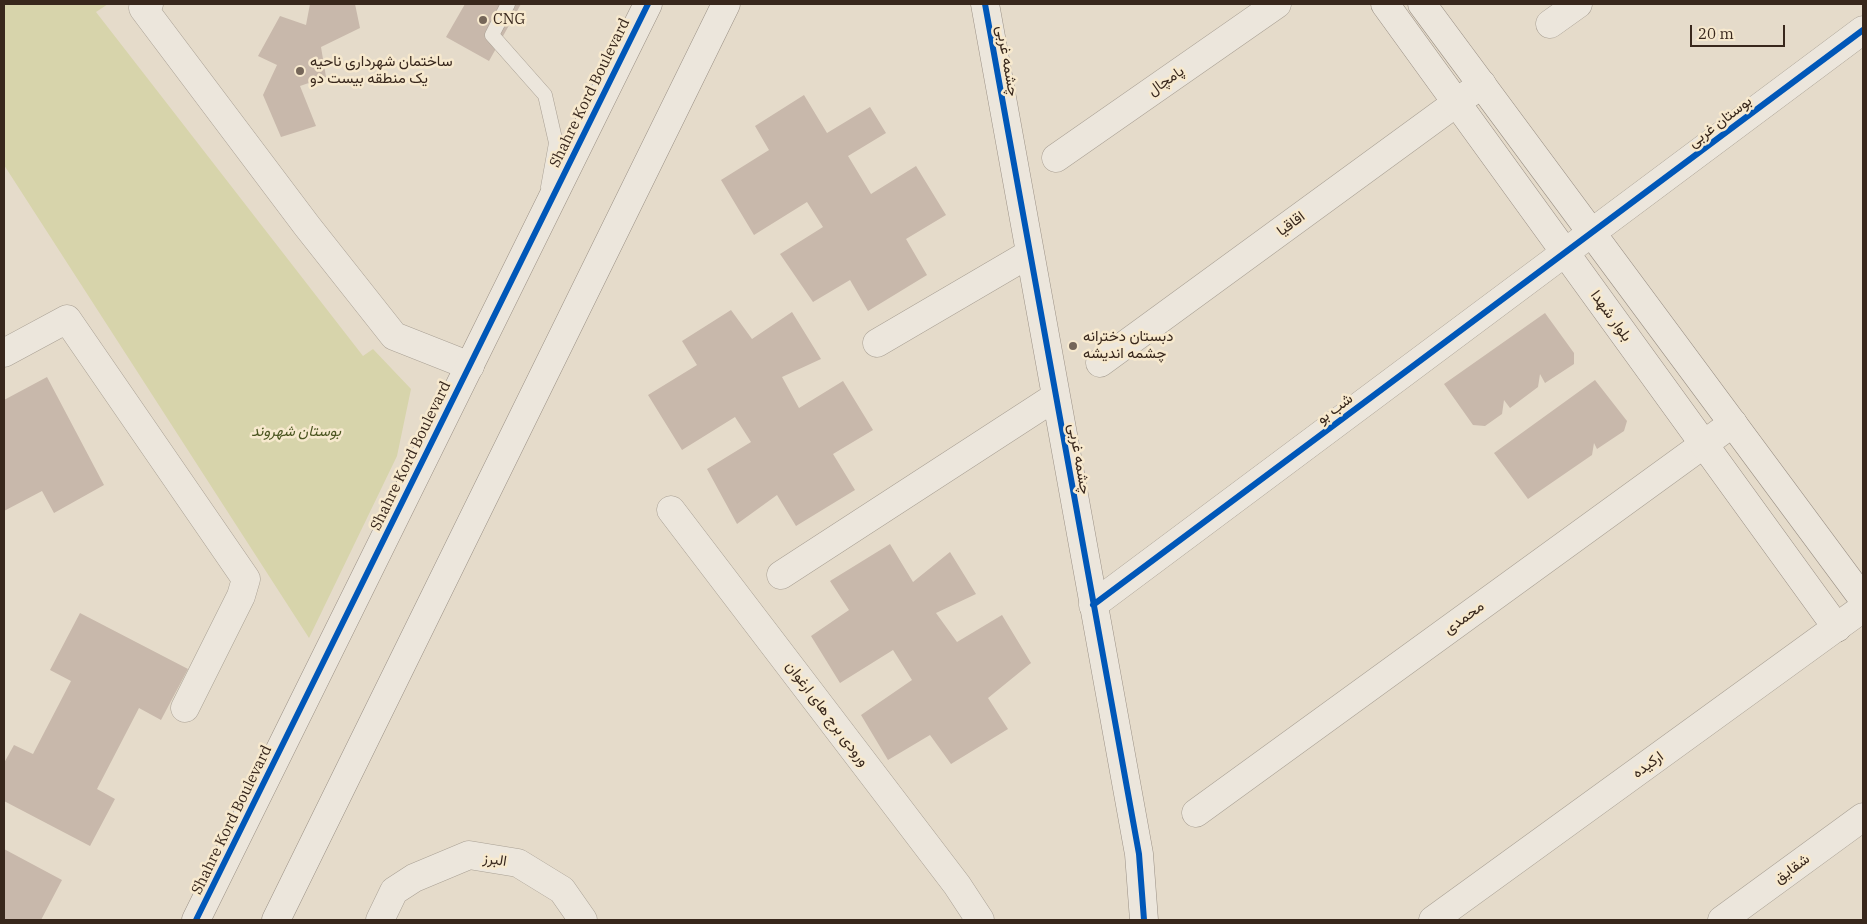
<!DOCTYPE html>
<html>
<head>
<meta charset="utf-8">
<style>
  body { margin:0 }
  #map { position:relative; width:1867px; height:924px; overflow:hidden; background:#e5dbca; font-family:"IBM Plex Serif",serif }
  canvas { display:block }
  .frame { position:absolute; inset:0; border:5px solid #38271c; pointer-events:none }
  .scale { position:absolute; left:1690px; top:25px; width:95px; height:22px; box-sizing:border-box; border:2px solid #38271c; border-top:0; padding-left:6px; font-size:15px; line-height:18px; white-space:nowrap; color:#38271c; -webkit-text-stroke:4px #f7e9ce; paint-order:stroke }
</style>
</head>
<body>
<div id="map">
<canvas width="1867" height="924"></canvas>
<div class="frame"></div>
<div class="scale">20 m</div>
</div>
<script>
const context = document.querySelector('canvas').getContext('2d');
context.lineJoin = 'round';
function paint(path, color) { context.fillStyle = color; context.fill(path, 'evenodd'); }
function stroke(path, color, width, dash) { context.strokeStyle = color; context.lineWidth = width; context.lineCap = dash ? 'butt' : 'round'; context.setLineDash(dash || []); context.stroke(path); }
function label(font, color, halo, rows, align = 'center') {
  context.font = font + ' "IBM Plex Serif",Vazirmatn,serif'; context.lineWidth = 5; context.setLineDash([]); context.textBaseline = 'middle'; context.strokeStyle = halo; context.fillStyle = color; for (const [text, x, y, turn = 0] of rows) {
    context.save(); context.translate(x, y); context.rotate((+turn || 0) * Math.PI / 180); context.textAlign = isNaN(turn) ? turn : align; if (halo) context.strokeText(text, 0, 0); context.fillText(text, 0, 0); context.restore();
  }
}
paint(new Path2D(`
  M4 4H108L96 12 363 356 373 349 411 389 397 456 309 638 4 165Z`), '#d7d4ab');
paint(new Path2D(`
  M310 4H355L360 28 321 47 326 77 300 86 316 126 281 137 263 95 277 65 258 56 280 16 306 25Z
  M465 4H521L489 61 446 37Z
  M804 95 827 133 870 107 886 133 848 156 871 194 916 166 946 215 906 239 927 275 868 311 850 280 813 302 780 254 823 227 807 202 754 235 721 180 769 150 755 126Z
  M731 310 752 339 792 312 821 359 782 377 799 408 843 381 873 430 833 454 855 490 796 526 777 495 737 524 707 469 751 442 735 417 682 450 648 395 697 365 682 341Z
  M1545 313 1574 353V364L1545 383 1540 374 1538 387 1510 408 1504 400 1502 414 1485 426 1473 425 1444 384Z
  M47 377 104 485 54 513 42 491 4 511V400Z
  M1595 380 1627 421 1624 431 1597 449 1594 443 1592 455 1528 499 1494 453Z
  M890 544 913 582 950 552 976 594 936 613 957 642 1002 615 1031 663 988 698 1008 729 951 764 930 735 888 760 861 715 912 680 893 650 840 683 811 636 849 610 830 581Z
  M80 613 188 669 161 720 139 708 97 789 115 799 90 846 4 801V763L14 745 33 754 71 681 50 670Z
  M4 849 62 880 41 920H4Z`), '#c8b8ab');
const lane = new Path2D(`
  M508 4 492 35 545 95 556 143 548 187`);
const street = new Path2D(`
  M149 4 143 8 307 226 394 336 470 366
  M1550 24 1578 4
  M1056 158 1277 4
  M877 343 1029 254
  M4 353 67 319 246 579 241 596 185 708
  M1100 363 1482 84
  M671 510 957 885 980 920
  M781 575 1055 397
  M1093 605 1863 30
  M1196 813 1733 423
  M380 920 394 891 414 878 469 855 518 863 562 890 583 920
  M1433 920 1863 608
  M1722 920 1863 817`);
const secondary = new Path2D(`
  M985 4 1139 854 1144 920
  M1385 4 1837 628
  M1422 4 1863 599
  M196 920 648 4
  M276 920 726 4`);
stroke(lane, '#a9a094', 15);
stroke(street, '#a9a094', 29);
stroke(secondary, '#998f84', 29);
stroke(lane, '#ece6dc', 14);
stroke(street, '#ece6dc', 28);
stroke(secondary, '#ece6dc', 28);
stroke(new Path2D(`
  M985 4 1139 854 1144 920
  M1093 605 1863 30
  M196 920 648 4`), '#0057b8', 6);
for (const [x, y, r, color] of [
  [483,20,5,"#756659"],
  [300,71,5,"#756659"],
  [1073,346,5,"#756659"]
]) { const dot = new Path2D(); dot.arc(x, y, r, 0, 2 * Math.PI); context.fillStyle = color; context.fill(dot); stroke(dot, '#f7e9ce', 2); }
label('15px', '#38271c', '#f7e9ce', [
  ["CNG",493,20],
  ["ساختمان شهرداری ناحیه",310,62],
  ["یک منطقه بیست دو",310,79],
  ["دبستان دخترانه",1083,337],
  ["چشمه اندیشه",1083,354]
], 'left');
label('15px', '#38271c', '#f7e9ce', [
  ["چشمه غربی",1007,61,80],
  ["پامچال",1166,81,-35],
  ["Shahre Kord Boulevard",590,93,-64],
  ["بوستان غربی",1720,122,-37],
  ["اقاقیا",1291,224,-36],
  ["بلوار شهدا",1611,316,54],
  ["شب بو",1335,409,-37],
  ["Shahre Kord Boulevard",411,456,-64],
  ["چشمه غربی",1079,459,80],
  ["محمدی",1464,618,-36],
  ["ورودی برج های ارغوان",827,714,53],
  ["ارکیده",1648,765,-36],
  ["Shahre Kord Boulevard",232,820,-64],
  ["البرز",495,860,9],
  ["شقایق",1792,869,-36]
]);
label('italic 15px', '#4c5621', '#f7e9ce', [
  ["بوستان شهروند",296,432]
]);
</script>
</body>
</html>
